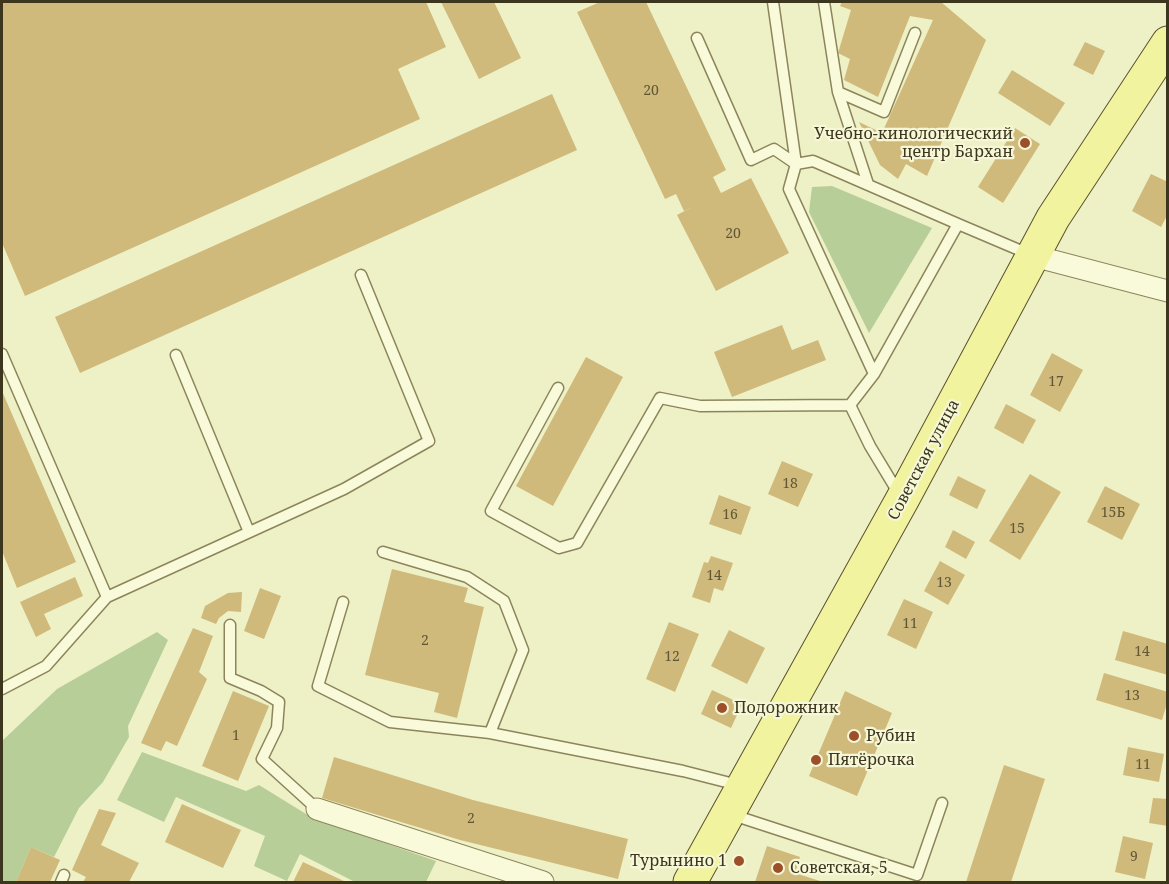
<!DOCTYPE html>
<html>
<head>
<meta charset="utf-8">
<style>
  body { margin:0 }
  #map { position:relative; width:1169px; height:884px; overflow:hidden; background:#eef0c6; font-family:"Noto Serif",serif }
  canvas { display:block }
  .frame { position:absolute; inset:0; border:3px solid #3c361f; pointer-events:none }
</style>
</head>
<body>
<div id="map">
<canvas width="1169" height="884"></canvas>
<div class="frame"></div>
</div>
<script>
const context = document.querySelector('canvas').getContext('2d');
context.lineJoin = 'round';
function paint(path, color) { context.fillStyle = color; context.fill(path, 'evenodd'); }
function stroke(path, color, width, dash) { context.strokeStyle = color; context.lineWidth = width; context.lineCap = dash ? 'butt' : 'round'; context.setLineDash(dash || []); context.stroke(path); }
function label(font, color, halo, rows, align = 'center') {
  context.font = font + ' "Noto Serif",serif'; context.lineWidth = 4.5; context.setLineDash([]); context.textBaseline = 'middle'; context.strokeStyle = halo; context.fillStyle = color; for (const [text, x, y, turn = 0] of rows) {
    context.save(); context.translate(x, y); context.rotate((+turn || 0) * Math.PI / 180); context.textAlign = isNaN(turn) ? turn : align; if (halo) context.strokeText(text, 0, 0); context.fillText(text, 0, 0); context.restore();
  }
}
paint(new Path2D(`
  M832 186 932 228 869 333 809 212 812 187Z
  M157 632 168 640 128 726 129 737 103 782 79 808 54 857 31 847 16 882H2V741L57 689Z
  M142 752 246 791 259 785 311 817 436 861 426 882H355L300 854 287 881 254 866 265 836 176 797 164 822 117 800Z`), '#b7ce99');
paint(new Path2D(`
  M2 2H426L446 47 398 69 420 119 25 296 2 243Z
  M441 2H494L521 58 479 79Z
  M600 2H646L726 170 713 177 721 193 751 178 789 253 716 291 677 215 694 206 684 211 676 194 665 199 577 12Z
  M842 2H941L986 40 927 176 906 164 898 179 880 165 859 122 882 133 933 20 910 16 878 97 844 80 850 59 838 53 851 10 840 6Z
  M1085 42 1105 51 1093 75 1073 65Z
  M1012 70 1065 103 1050 126 998 93Z
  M552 94 577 150 80 373 55 317Z
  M1015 128 1040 144 1003 203 978 187Z
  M1151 174 1168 182V214L1161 227 1132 211Z
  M782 325 792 350 818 340 826 360 732 397 714 352Z
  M1052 353 1083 370 1060 412 1030 395Z
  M586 357 623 377 553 506 516 486Z
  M2 391 76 562 17 588 2 551Z
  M1006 404 1036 420 1023 444 994 428Z
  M782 461 813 474 798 507 768 494Z
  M1030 474 1061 492 1020 560 989 541Z
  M958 476 986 490 977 509 949 495Z
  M1105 486 1140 504 1122 540 1087 522Z
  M719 495 751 507 741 535 709 524Z
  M953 530 975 542 966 559 945 547Z
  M711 556 733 563 723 591 714 588 710 603 692 597 704 562 708 563Z
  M940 561 965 575 948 605 924 591Z
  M392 569 468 588 464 602 484 607 457 718 434 712 439 693 365 675Z
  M75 577 83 596 44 614 51 629 36 637 20 602Z
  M260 588 281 596 264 639 244 631Z
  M242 592 241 612 228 611 219 618 216 624 201 618 205 606 228 593Z
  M904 599 933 612 916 649 887 635Z
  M669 622 699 634 675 692 646 679Z
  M193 628 213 636 199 672 207 679 177 746 166 741 161 751 141 743Z
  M729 630 765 648 747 684 711 666Z
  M1123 631 1168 644V675L1115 660Z
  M1104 673 1168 692V700L1162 720 1096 700Z
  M712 690 742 704 731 728 701 714Z
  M233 691 269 706 238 781 202 766Z
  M845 691 892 713 857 796 809 776Z
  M1128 747 1164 754 1159 782 1123 775Z
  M334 757 473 800 628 839 618 879 460 840 322 798Z
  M1004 765 1045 779 1011 882H966Z
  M1153 798 1168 799V826L1149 823Z
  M182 804 241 830 223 868 165 842Z
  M99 809 116 813 101 845 139 863 129 882H83L86 877 72 870Z
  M1123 836 1153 843 1145 879 1115 872Z
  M767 846 800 857 795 873 823 882H755Z
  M31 847 60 860 50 882H16Z
  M303 862 346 882H293Z`), '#cfba7b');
const service = new Path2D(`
  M824 2 838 92
  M697 38 751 160 774 149 796 164 773 2
  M868 184 838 92 884 112 915 33
  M2 354 107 597 46 666 2 689
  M176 355 249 532
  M874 374 789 189 796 164 813 161 958 224
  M558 388 491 511 559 548 577 543 660 398 700 406 850 405
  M850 405 874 374 958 224 1031 255
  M850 405 870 446 899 494
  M383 552 467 577 504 601 523 650 490 733 683 771 738 785
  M107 597 344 489 429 441 361 275
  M343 602 318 686 390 722 490 733
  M230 625V678L261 691 279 702 277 728 262 759 317 809
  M733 815 917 875 942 803
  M61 882 64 875`);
const minor = new Path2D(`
  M1034 256 1168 291
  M317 809 543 882`);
const primary = new Path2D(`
  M690 882 902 500 1053 218 1168 43`);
stroke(service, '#8c855b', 13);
stroke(minor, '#8c855b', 23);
stroke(primary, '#5a512f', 35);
stroke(service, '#f9fada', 10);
stroke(minor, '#f9fada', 21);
stroke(primary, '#f1f39e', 33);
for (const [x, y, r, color] of [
  [1025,143,6,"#9d4f29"],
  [722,708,6,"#9d4f29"],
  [854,736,6,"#9d4f29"],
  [816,760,6,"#9d4f29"],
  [739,861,6,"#9d4f29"],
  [778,868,6,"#9d4f29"]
]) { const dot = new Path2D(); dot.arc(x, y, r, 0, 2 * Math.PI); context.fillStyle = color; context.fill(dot); stroke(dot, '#f5f7d6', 2); }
label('14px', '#615736', null, [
  ["20",651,91],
  ["20",733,234],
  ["17",1056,382],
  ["18",790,484],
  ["15Б",1113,513],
  ["16",730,515],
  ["15",1017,529],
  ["14",714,576],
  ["13",944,583],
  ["11",910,624],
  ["2",425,641],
  ["14",1142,652],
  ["12",672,657],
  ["13",1132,696],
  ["1",236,736],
  ["11",1143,765],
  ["2",471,819],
  ["9",1134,857]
]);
label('16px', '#3c361f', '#f5f7d6', [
  ["Учебно-кинологический",1013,134,"right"],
  ["центр Бархан",1013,152,"right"],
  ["Подорожник",734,708],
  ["Рубин",866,736],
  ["Пятёрочка",828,760],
  ["Турынино 1",727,861,"right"],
  ["Советская, 5",790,868]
], 'left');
label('16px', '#3c361f', '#f5f7d6', [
  ["Советская улица",924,460,-62]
]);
</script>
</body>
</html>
